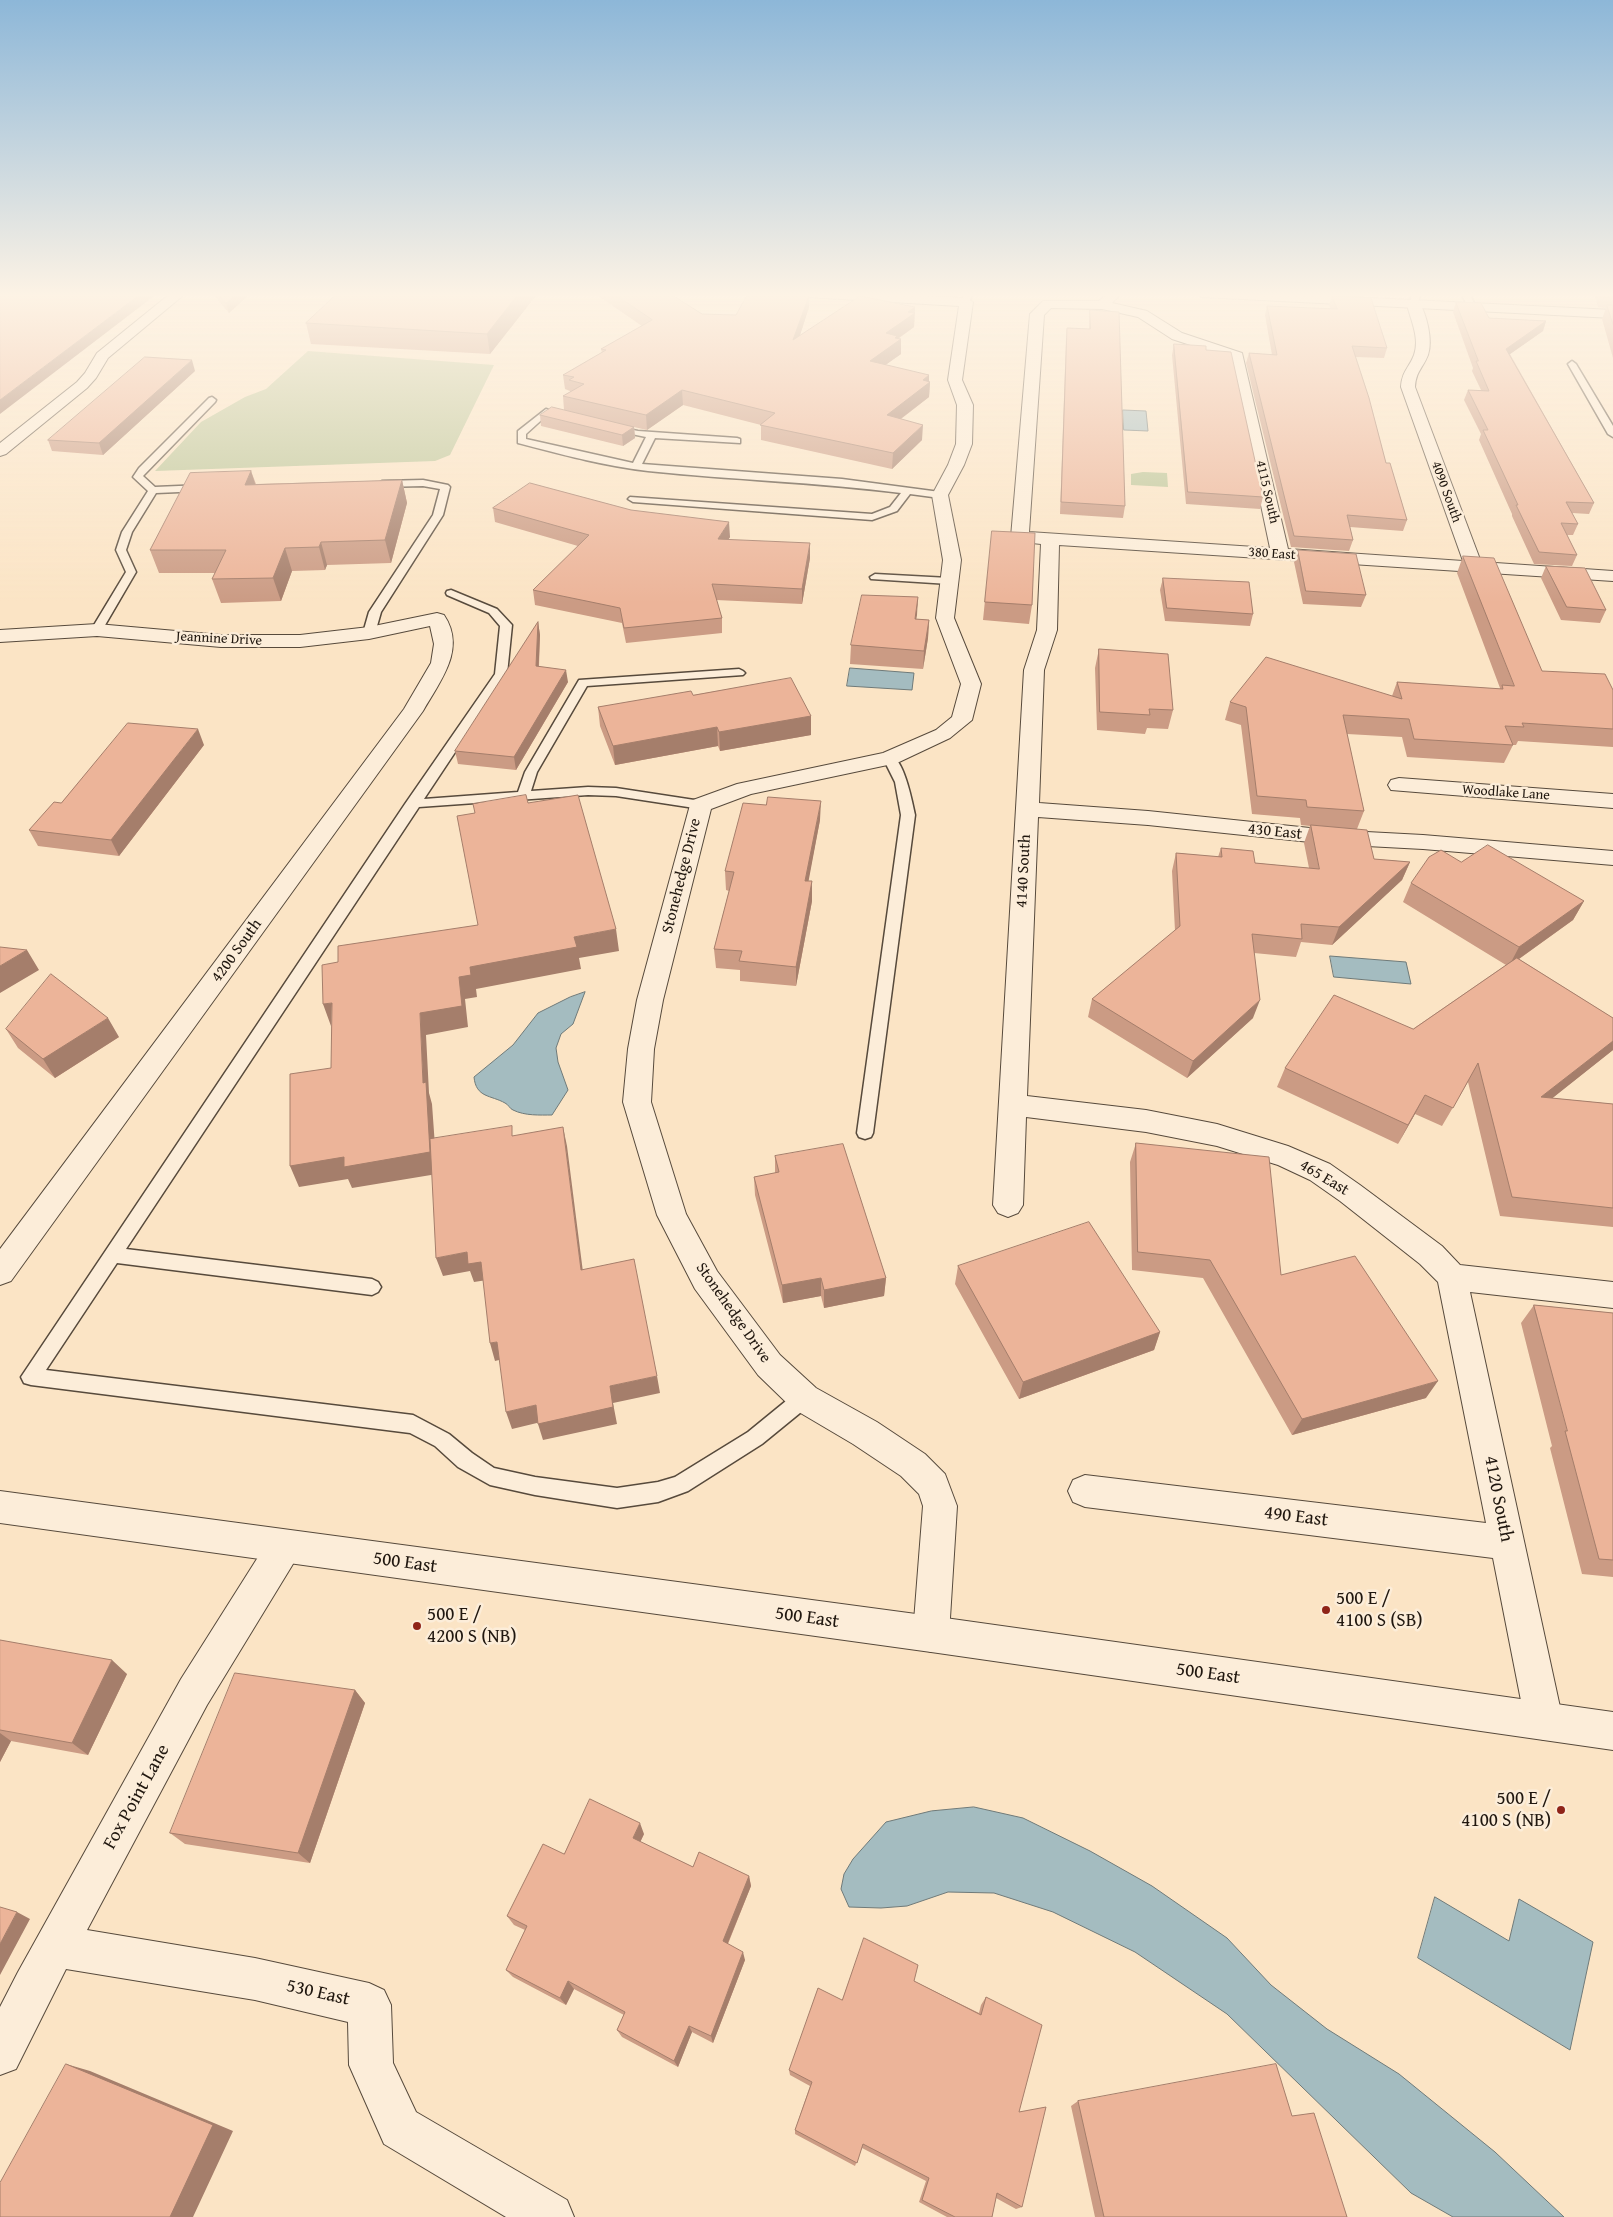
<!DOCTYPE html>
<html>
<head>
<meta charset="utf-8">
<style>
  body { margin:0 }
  canvas { display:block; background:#fbe4c5 }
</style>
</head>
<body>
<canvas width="1613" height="2217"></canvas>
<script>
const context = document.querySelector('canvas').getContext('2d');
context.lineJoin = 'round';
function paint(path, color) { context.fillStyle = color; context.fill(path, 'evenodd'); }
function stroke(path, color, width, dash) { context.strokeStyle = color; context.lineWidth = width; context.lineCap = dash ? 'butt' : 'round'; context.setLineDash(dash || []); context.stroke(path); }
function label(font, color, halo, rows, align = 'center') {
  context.font = font + ' "Gentium Book Plus",serif'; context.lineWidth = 5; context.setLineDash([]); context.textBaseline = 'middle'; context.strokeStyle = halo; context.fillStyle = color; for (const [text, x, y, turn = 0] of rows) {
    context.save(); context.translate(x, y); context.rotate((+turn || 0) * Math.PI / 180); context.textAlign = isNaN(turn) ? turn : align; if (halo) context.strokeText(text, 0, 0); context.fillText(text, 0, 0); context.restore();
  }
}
paint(new Path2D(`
  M308 351 494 365 450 455 435 461 155 471 201 422 245 397 266 389Z
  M1143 472 1167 473 1168 487 1131 485V474Z`), '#bbc597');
const water = new Path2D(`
  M1123 410 1146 411 1148 431 1124 430Z
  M850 668 914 673 912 690 847 686Z
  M1330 956 1406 962 1411 984 1334 977Z
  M585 992 573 1024 561 1034 556 1048 558 1062 568 1090 552 1115C540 1115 525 1116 513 1110 510 1109 508 1104 505 1103 491 1095 476 1098 474 1077L513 1045 538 1013 570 997Z
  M974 1807 1023 1818 1090 1851 1152 1886 1227 1938 1271 1985 1327 2029 1399 2074 1495 2152 1564 2217H1453L1411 2193 1227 2014 1135 1952 1053 1912 994 1893 948 1892 907 1906 881 1908 849 1907 841 1889 844 1874 853 1859 886 1822 931 1811Z
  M1435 1897 1509 1941 1519 1899 1593 1942 1570 2050 1418 1958Z`);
paint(water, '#a4bcc0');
stroke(water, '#6f7a79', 1);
const service = new Path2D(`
  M964 293H972L969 304 962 302Z
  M1412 293H1420L1418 305 1414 307 1410 305Z
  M1461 293H1469L1476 307 1475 309H1469Z
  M1572 361 1576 364 1613 426V437L1608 434 1568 364Z
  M212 397 216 400 215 402 143 476 155 487 203 485 208 488 203 491 156 493 132 532 126 550 136 572 101 632H93L91 630 126 572 116 550 122 532 148 491 133 477 139 468 209 398Z
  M546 409 564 416 559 419 547 415 526 434V439L633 463 646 437 612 430V426L638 431 737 438 740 439V443L655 438 642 464 842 479 940 492 945 495 940 498 910 494 897 511 872 520 633 502 628 499 630 497 872 514 890 507 901 493C817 482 732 480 648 471 604 466 560 454 518 443V431Z
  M423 480 448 485 450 487 443 515 381 612 375 633 373 635H365L363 633 369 612 433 515 440 489 423 486 382 487 377 484 382 481Z
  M875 574 949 578 954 581 949 584 871 579 870 577Z
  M451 590 497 609 512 625 507 674 424 799 518 792 525 772 579 680 739 669 743 671 745 673 743 675 587 686 537 772 531 791 588 787 616 788 701 801 708 805 701 809 616 796 588 795 419 807 126 1249 372 1279 378 1282 381 1287 378 1292 372 1295 117 1263 46 1370 413 1415 449 1434 472 1453 494 1468 535 1477 617 1488 658 1482 675 1477 748 1432 797 1392 804 1389 811 1392 814 1398 811 1404 762 1444 688 1491 658 1502 617 1508 535 1495 490 1485 458 1467 435 1446 410 1433 31 1385 24 1383 21 1377 405 804 495 674 500 626 489 613 447 595 446 593 447 591Z
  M889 754C904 758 912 801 915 815L873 1133 871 1137 865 1139 859 1137 857 1133 901 815 895 782 883 758Z`);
const minor = new Path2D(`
  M171 293H186L108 358 96 378 87 388 6 454 0 456V443L77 382 85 373 97 353Z
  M801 293H870L966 298 973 302 962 380 973 405 972 444 964 465 948 495 961 560 954 618 981 684 972 720 950 738 897 763 751 794 711 809 663 1000 654 1049 651 1102 686 1214 717 1271 780 1355 816 1388 877 1422 925 1454 945 1474 957 1506 949 1634 944 1647 931 1652 918 1647 913 1634 923 1506 919 1494 901 1476 853 1444 792 1408 758 1375 695 1289 657 1215 623 1102 628 1049 637 1000 690 805 693 800 737 784 883 753 936 730 952 717 961 684 936 618 943 560 932 495 948 465 956 444 957 405 948 380 959 306 807 297 802 296Z
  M1108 293H1122L1112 303 1147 311 1182 333 1242 353 1288 549 1463 561 1401 387C1402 371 1409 368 1414 355 1420 339 1411 320 1407 305L1409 302H1419C1427 315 1433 341 1428 355 1423 368 1416 371 1415 387L1481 562 1613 571V581L1059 545 1057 630 1044 670 1039 803 1148 811 1329 830 1423 835 1613 851V865L1423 849 1329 844 1148 825 1038 817 1027 1096 1146 1110 1217 1124 1288 1146 1330 1164 1360 1185 1442 1246 1460 1265 1613 1282V1308L1470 1292 1563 1721 1558 1735 1544 1740 1530 1735 1525 1721 1493 1558 1085 1507 1073 1502 1068 1491 1073 1480 1085 1475 1486 1523 1438 1282 1420 1264 1340 1201 1310 1180 1278 1165 1217 1146 1146 1132 1026 1117 1023 1205 1018 1213 1008 1217 998 1213 993 1205 1024 670 1037 630 1041 544 1014 541 1011 537 1030 314 1043 301H1099ZM1051 308 1102 309 1138 317 1172 339 1230 358 1270 548 1029 532 1044 315Z
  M437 613 444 615C467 649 440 681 423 711L11 1281 0 1285V1249L404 709 431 663 434 644 430 626 369 639 300 647H221L97 636 0 642V630L97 624 221 635H300L369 627Z
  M1399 778 1613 794V808L1391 790 1388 785 1391 780Z
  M284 1530 296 1535 302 1547 296 1559 207 1705 87 1930 255 1958 369 1983 384 1990 391 2005 393 2063 416 2112 567 2200 574 2217H506L384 2144 349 2065 348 2022 255 2000 66 1969 16 2069 0 2075V2007L18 1972 181 1679 272 1535Z`);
const tertiary = new Path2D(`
  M1195 293H1272L1613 310V318L1202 297Z
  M0 1491 931 1616 1613 1712V1750L931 1652 0 1523Z`);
stroke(service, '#574a3c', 3);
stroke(minor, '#574a3c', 2);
stroke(tertiary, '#574a3c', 2);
paint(service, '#fcedd9');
paint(minor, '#fcedd9');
paint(tertiary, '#fcedd9');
paint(new Path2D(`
  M212 293H251L229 313Z
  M338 293H538L490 354 311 344 306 323Z
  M594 293H669L702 314 736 315 809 307 800 335 915 307 914 327 898 339H901V354L885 365 930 382 929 397 901 419 922 440 892 469 761 440V425L683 405 647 430 634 427 635 438 623 446 541 426 540 415 564 410 563 396 570 392V391L565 389 563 375 602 353 601 349 642 326Z
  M1325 293H1365V296L1326 294Z
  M1594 293H1613V358L1602 319 1606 308 1598 307Z
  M1332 296 1387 348 1384 358 1355 357 1386 463 1407 520 1403 531 1350 527 1353 540 1349 551 1291 547 1246 363 1249 353 1272 355 1265 315 1267 306 1331 309 1329 305Z
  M1456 302 1489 318 1546 321 1543 331 1510 354 1594 503 1589 514 1572 513 1578 524 1573 535H1567L1577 555 1572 566 1534 564 1512 516V514L1479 440 1481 434 1464 400 1468 390H1481L1472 371 1473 368 1453 312Z
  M1090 310 1125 506 1123 518 1060 514 1066 339 1067 328 1089 329Z
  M1174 344 1263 497 1260 509 1186 504 1172 355Z
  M195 371 103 455 52 451 48 440Z
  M251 471 256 484 402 480 407 503 391 563 327 565 325 570 292 571 281 601 221 603 212 579 215 573H159L150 550Z
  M493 508 730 537 728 540 810 558 802 604 716 600 722 618V633L626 643 622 623 535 605 533 590 578 546 495 522Z
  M992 531 1032 605 1029 624 983 620Z
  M1298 550 1366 595 1361 607 1303 604 1294 562Z
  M1463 556 1542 671 1613 690V747L1518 741 1516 745H1513L1504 763 1407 757 1402 737 1347 734 1364 811 1357 829 1374 859 1410 862 1402 880 1332 945 1301 942 1296 957 1254 953 1253 1018 1187 1078 1088 1017 1092 999 1175 931 1172 871 1176 853 1218 857 1221 848 1255 863 1309 868 1304 843 1310 826 1301 825 1300 818 1252 814 1241 725 1225 720 1230 702 1392 696 1397 682 1500 689V688L1457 573Z
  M1546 566 1606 610 1600 623 1561 620 1541 578Z
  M1163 578 1253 614 1250 626 1165 621 1160 590Z
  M918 597 916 619 929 620 928 638 923 669 850 664 851 645Z
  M538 622 540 635 539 666 568 682 516 770 458 764 455 751Z
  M1099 649 1173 710 1168 729 1147 728 1145 734 1097 730 1095 668Z
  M693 695 811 716V735L720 751 718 746 615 765 600 726 598 707Z
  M204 745 119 856 38 846 29 830 61 803Z
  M820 820 808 881H812V901L796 986 740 981V970L716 968 714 949 729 891 726 890 725 871Z
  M1461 862 1584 901 1573 920 1519 959 1613 1018V1050L1552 1098 1613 1104V1227L1500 1216 1468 1082 1442 1126 1415 1114 1398 1144 1277 1087 1285 1068 1413 1029 1506 965 1403 902 1411 883Z
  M6 1029 119 1037 55 1078 18 1048Z
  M1136 1143 1281 1275 1426 1398 1292 1435 1203 1278 1132 1270 1130 1162Z
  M775 1156 886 1278 884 1296 824 1308 821 1296 783 1303 755 1195 754 1177 775 1173Z
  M958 1266 1160 1332 1154 1350 1019 1399 955 1284Z
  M1534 1305 1613 1313V1577L1582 1574 1550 1448 1552 1446 1521 1323Z
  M0 1640 127 1674 88 1755 11 1741 0 1762Z
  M355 1690 365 1703 310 1863 185 1844 170 1833Z
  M644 1834 640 1842 693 1867 749 1876 751 1886 728 1944 745 1960 713 2043 692 2032 678 2067 622 2037 617 2030 624 2015 574 1989 566 2005 513 1977 506 1970 525 1930 514 1925 507 1916 564 1854Z
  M914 1981 979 2013 981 2005 986 1997 1019 2112 1022 2207 1016 2209 996 2198 992 2217H947L919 2202 926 2181 862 2148 855 2166 795 2134V2130L810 2086 790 2075 789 2070 842 2000Z
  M1078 2101 1292 2116 1347 2217H1095L1071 2106Z`), '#cb9b84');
paint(new Path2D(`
  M142 293H158L0 414V400Z
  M238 293H251L229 313 226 303Z
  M519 293H538L490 354 487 334Z
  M810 293 809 307 794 354 793 340Z
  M915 307 914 327 897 339H901V354L870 376V361L886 333 908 312Z
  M1546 321 1543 331 1503 359 1506 349Z
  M192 360 195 371 103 455 99 443Z
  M929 375V383L930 382 929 397 886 430 887 415 923 380Z
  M682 390 683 405 647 430 646 415Z
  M923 425 922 440 892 469 893 453Z
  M634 427 635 438 623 446 622 435Z
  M251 471 258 493 245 485Z
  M402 480 407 503 391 563 385 540Z
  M729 522 730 537 719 554 718 539Z
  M321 542 327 565 325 570 319 547Z
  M810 543V558L802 604V589Z
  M285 548 292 571 281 601 273 578Z
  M918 597 917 615 913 637 915 619Z
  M929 620 928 638 923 669 924 651Z
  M538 622 540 635 538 679 536 666Z
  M566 670 568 682 516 770 514 757Z
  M811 716V735L720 751 719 732Z
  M717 727 718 746 615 765 613 746Z
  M198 729 204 745 119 856 111 840Z
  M821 801 820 820 805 900V881Z
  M1410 862 1402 880 1332 945 1339 927Z
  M812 881V901L796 986V967Z
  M1584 901 1573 920 1509 966 1519 947Z
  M616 929 619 951 579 958 581 969 476 989 477 997 465 999 468 1027 426 1035 429 1093 432 1104 437 1174 352 1188 348 1179 299 1187 290 1166 423 1083 420 1013 470 967 574 937Z
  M27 950 39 970 0 993V966Z
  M1260 1000 1253 1018 1187 1078 1193 1061Z
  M332 1003 331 1026 323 1004Z
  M108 1018 119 1037 55 1078 43 1059Z
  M1613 1041V1050L1530 1116 1541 1097Z
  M1425 1095 1415 1114 1398 1144 1408 1125Z
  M563 1127 567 1146 585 1288 581 1270Z
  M467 1252 481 1262 487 1280 474 1282 470 1271 443 1276 436 1258Z
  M821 1278V1296L783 1303 782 1285Z
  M886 1278 884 1296 824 1308V1290Z
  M1160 1332 1154 1350 1019 1399 1023 1382Z
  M497 1342 503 1359 495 1361 490 1343Z
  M657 1376 660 1393 613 1403 617 1424 543 1440 538 1424 610 1386Z
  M1438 1381 1426 1398 1292 1435 1302 1419Z
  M536 1405 541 1422 512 1429 506 1412Z
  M112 1660 127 1674 88 1755 72 1743Z
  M355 1690 365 1703 310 1863 298 1853Z
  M0 1733 11 1741 0 1762Z
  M640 1823 644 1834 637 1849 633 1838Z
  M749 1876 751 1886 725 1950 723 1941Z
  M17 1912 30 1919 0 1975V1944Z
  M743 1952 745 1960 713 2043 711 2036Z
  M568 1981 574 1989 566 2005 560 1998Z
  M689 2026 692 2032 678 2067 674 2061Z
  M66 2064 90 2071 233 2131 193 2217H170Z`), '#a57e6b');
const building = new Path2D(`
  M0 293H142L0 400Z
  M217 293H238L226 303Z
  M338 293H519L487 334 306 323Z
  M613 293H669L702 314 736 315 748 293H810L793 340 860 296 915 307 908 312 915 313 886 333 897 336 895 338 901 339 870 361 929 375 923 380 930 382 887 415 923 425 893 453 760 425 775 413 682 390 646 415 563 396 584 384 569 380 574 377 563 375 606 350 601 349 652 320Z
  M1601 293H1613V298L1602 297Z
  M1332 296 1371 298 1387 348 1352 346 1369 398 1386 463H1390L1407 520 1347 515 1353 540 1294 536 1249 353 1277 355 1267 306 1337 309Z
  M1456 302 1481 303 1489 318 1546 321 1506 349 1594 503 1566 502 1578 524 1561 523 1577 555 1539 552 1516 505H1518L1483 430H1488L1468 390 1489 391 1476 361H1478Z
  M1607 305H1613V324Z
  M1090 310 1119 312 1125 506 1061 502 1067 328 1090 329Z
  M1174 344 1206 346V350L1231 352 1263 497 1188 492Z
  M145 357 192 360 99 443 48 440Z
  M552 407 634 427 622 435 540 415Z
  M251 471 245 485 402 480 385 540 321 542 319 547 285 548 273 578 212 579 226 550H150L190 473Z
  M530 483 631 510 729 522 718 539 810 543 802 589 712 584 722 618 624 628 620 608 533 590 589 535 493 508Z
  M992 531 1035 533 1032 605 985 602Z
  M1298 550 1356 554 1366 595 1306 591Z
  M1463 556 1494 558 1542 671 1605 674 1613 690V729L1522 723 1524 727 1505 726 1513 745 1414 739 1409 719 1343 715 1364 811 1307 807 1306 800 1257 796 1246 707 1230 702 1266 657 1402 699 1397 682 1503 689 1502 685 1514 686Z
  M1546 566 1585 568 1606 610 1567 607Z
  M1163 578 1249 582 1253 614 1167 608Z
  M862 595 918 597 915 619 929 620 924 651 851 645Z
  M538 622 536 666 566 670 514 757 455 751Z
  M1099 649 1168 654 1173 710 1149 709 1150 715 1100 712Z
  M791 678 811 716 719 732 717 727 613 746 598 707 691 691 693 695Z
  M128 723 198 729 111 840 29 830 54 802 61 803Z
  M526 795 528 803 578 795 616 929 574 937 577 947 470 967 471 975 459 977 462 1006 420 1013 423 1083 426 1082 430 1152 344 1167V1157L290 1166V1074L331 1068 332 1003 323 1004 322 965 338 962V946L478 925 457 816 475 813 473 804Z
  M768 797 821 801 805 881H812L796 967 739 961 742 951 714 949 734 872 725 871 743 803 766 805Z
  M1311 825 1367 830 1374 859 1410 862 1339 927 1301 924 1302 939 1252 934 1260 1000 1193 1061 1092 999 1180 926 1176 853 1222 857 1221 848 1253 851 1255 863 1319 869Z
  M1488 845 1584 901 1519 947 1411 883 1429 857 1441 850 1461 862Z
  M0 947 27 950 0 966Z
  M1517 958 1613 1018V1041L1541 1097 1613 1104V1208L1512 1197 1478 1063 1453 1108 1425 1095 1408 1125 1285 1068 1334 995 1413 1029Z
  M51 974 108 1018 43 1059 6 1029Z
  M512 1126V1136L563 1127 581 1270 634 1259 657 1376 610 1386 613 1407 538 1424 536 1405 506 1412 497 1342 490 1343 481 1262 468 1264 467 1252 436 1258 430 1139Z
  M1136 1143 1269 1157 1281 1275 1355 1256 1438 1381 1302 1419 1210 1260 1138 1252Z
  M843 1144 886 1278 824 1290 821 1278 782 1285 754 1177 779 1172 775 1156Z
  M1089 1222 1160 1332 1023 1382 958 1266Z
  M1534 1305 1613 1313V1560L1599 1559 1565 1431H1567Z
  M0 1640 112 1660 72 1743 0 1730Z
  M235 1673 355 1690 298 1853 170 1833Z
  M590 1799 640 1823 633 1838 693 1867 699 1852 749 1876 723 1941 743 1952 711 2036 689 2026 674 2061 617 2030 625 2012 568 1981 560 1998 506 1970 527 1926 507 1916 543 1844 564 1854Z
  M0 1907 17 1912 0 1944Z
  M864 1938 918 1965 914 1981 981 2015 986 1997 1042 2025 1019 2112 1046 2107 1022 2207 997 2193 992 2217H955L922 2200 929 2178 863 2144 857 2163 795 2130 812 2082 789 2070 818 1988 842 2000Z
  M66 2064 213 2125 170 2217H0V2183Z
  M1276 2064 1292 2116 1314 2113 1347 2217H1104L1078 2101Z`);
paint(building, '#ecb499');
stroke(building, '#a57e6b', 1);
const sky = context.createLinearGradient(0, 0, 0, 603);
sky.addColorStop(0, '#8db7d8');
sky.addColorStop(0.49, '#fdf3e5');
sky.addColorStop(1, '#fdf3e500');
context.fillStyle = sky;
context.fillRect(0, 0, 1613, 603);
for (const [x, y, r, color] of [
  [1326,1610,5,"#8f2418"],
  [417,1626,5,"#8f2418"],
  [1561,1810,5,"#8f2418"]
]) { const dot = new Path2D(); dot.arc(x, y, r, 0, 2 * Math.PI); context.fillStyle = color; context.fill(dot); stroke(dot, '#fcedd9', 2); }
label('14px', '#20170f', '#fcedd9', [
  ["4115 South",1267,492,77],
  ["4090 South",1446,492,70],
  ["380 East",1272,554,4],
  ["Jeannine Drive",219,639,3],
  ["Woodlake Lane",1506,793,4]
]);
label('16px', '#20170f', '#fcedd9', [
  ["430 East",1275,832,6],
  ["4140 South",1024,871,-87],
  ["Stonehedge Drive",682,876,-76],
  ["4200 South",237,951,-54],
  ["465 East",1324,1178,31],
  ["Stonehedge Drive",733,1313,55]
]);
label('19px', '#20170f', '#fcedd9', [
  ["4120 South",1498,1499,79],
  ["490 East",1296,1517,7],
  ["500 East",405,1563,8],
  ["500 East",807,1618,8],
  ["500 East",1208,1674,8],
  ["Fox Point Lane",137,1797,-61],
  ["530 East",318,1993,13]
]);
label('19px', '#20170f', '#fcedd9', [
  ["500 E /",1336,1599],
  ["4100 S (SB)",1336,1621],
  ["500 E /",427,1615],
  ["4200 S (NB)",427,1637],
  ["500 E /",1551,1799,"right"],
  ["4100 S (NB)",1551,1821,"right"]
], 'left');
</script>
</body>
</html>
